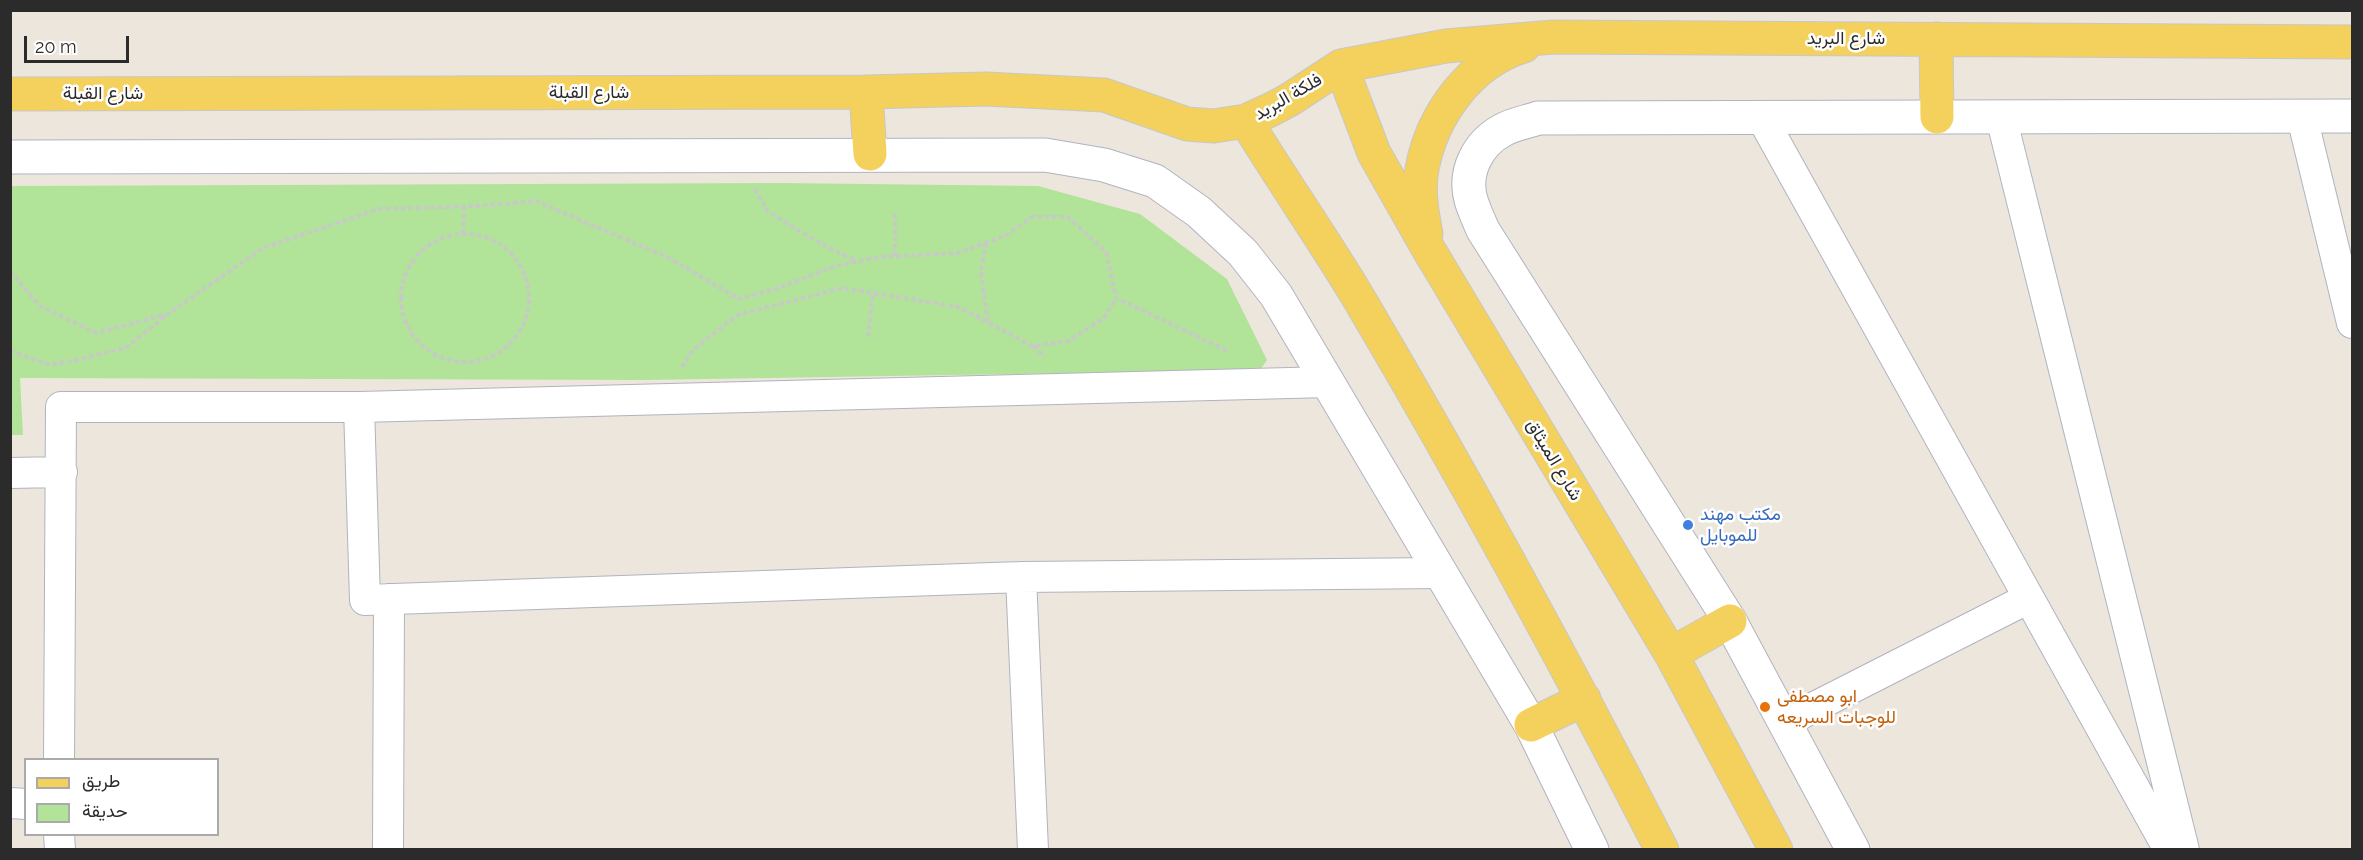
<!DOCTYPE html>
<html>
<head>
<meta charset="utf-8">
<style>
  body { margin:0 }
  #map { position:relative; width:2363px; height:860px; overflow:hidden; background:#ede6dd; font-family:Raleway,Vazirmatn,sans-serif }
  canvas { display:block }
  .frame { position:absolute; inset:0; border:12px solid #2b2b2b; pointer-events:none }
  .legend { position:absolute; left:24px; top:758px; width:195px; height:78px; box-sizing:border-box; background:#fff; border:2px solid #aaa; margin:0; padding:8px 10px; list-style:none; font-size:18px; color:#2b2b2b }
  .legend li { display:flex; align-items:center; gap:12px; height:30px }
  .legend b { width:30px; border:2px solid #aaa }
  .scale { position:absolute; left:24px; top:36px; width:105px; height:27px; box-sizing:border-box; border:3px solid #2b2b2b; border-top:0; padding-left:8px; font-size:18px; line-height:21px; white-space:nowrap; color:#2b2b2b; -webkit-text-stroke:4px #fff; paint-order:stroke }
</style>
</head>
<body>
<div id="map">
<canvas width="2363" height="860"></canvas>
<div class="frame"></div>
<ul class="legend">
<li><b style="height:8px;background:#f3d15c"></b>طريق</li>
<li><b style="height:16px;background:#b1e498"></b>حديقة</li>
</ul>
<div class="scale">20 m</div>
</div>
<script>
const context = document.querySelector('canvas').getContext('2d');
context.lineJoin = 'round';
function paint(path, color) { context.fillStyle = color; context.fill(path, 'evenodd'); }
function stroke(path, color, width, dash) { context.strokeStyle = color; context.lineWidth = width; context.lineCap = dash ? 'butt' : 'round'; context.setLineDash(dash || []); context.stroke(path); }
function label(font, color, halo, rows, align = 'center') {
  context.font = font + ' Raleway,Vazirmatn,sans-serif'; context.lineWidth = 5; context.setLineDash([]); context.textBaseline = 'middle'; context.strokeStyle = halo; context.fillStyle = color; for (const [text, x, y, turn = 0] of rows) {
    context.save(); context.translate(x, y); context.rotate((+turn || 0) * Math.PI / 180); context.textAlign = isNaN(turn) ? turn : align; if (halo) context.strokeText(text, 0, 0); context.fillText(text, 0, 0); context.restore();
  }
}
paint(new Path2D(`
  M780 183 1038 186 1140 214 1227 279 1267 360 1260 370 645 380 20 378 23 435H11L10 186Z`), '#b1e498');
const street = new Path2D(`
  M2001 117 2184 850
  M2302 117 2352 323
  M1762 118 2169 850
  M359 407 365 600 1021 577 1441 573
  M10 473 62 472
  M1021 577 1033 850
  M1785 722 2029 598
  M59 760 61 407H359L1329 382
  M10 803 26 804
  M59 834 60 850
  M388 850 389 599`);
const secondary = new Path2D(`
  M10 157 1045 155 1104 165 1155 181 1199 212 1243 253 1276 295 1531 725 1592 850
  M1853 850 1730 621 1483 230C1479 221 1474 210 1471 200 1463 172 1478 143 1503 130 1513 124 1527 122 1538 118L2352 116`);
const primary = new Path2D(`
  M1936 39 1937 117
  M1341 66 1374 153 1429 250 1671 654 1776 850
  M866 92 870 154
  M10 94 866 92 986 89 1104 95 1187 124 1214 126 1246 121 1272 109 1289 100 1341 66 1446 46 1553 37 2352 42
  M1246 121C1282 180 1322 237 1358 297 1465 478 1566 663 1662 850
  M1426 234C1422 213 1418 190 1422 169 1432 115 1470 62 1524 46
  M1671 654 1730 621
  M1531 725 1584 699`);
stroke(street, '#b1b3bf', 32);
stroke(secondary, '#b1b3bf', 35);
stroke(primary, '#c8c8c8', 35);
stroke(new Path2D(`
  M755 189 768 212 820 243 856 261
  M463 233 464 206
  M401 298a64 64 0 1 1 128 0a64 64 0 1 1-128 0Z
  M986 243 981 271 988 323
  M895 256V211
  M10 271 40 306 96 333 168 314 263 248 379 209 477 206 536 201 667 257 739 299 778 288 835 266 879 257 958 253 1006 235 1032 217H1068L1106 252 1116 298 1228 351
  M868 337 873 293
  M1033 346 1045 357
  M10 351 50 365 76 360 125 348 166 316
  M682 367 693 350 737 315 842 288 959 307 1032 346 1068 341 1104 318 1116 298`), '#c8c8c8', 4, [4.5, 3]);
stroke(street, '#fff', 30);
stroke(secondary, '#fff', 33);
stroke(primary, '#f3d15c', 33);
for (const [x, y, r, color] of [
  [1688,525,6,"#3f7fe0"],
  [1765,707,6,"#e8710a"]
]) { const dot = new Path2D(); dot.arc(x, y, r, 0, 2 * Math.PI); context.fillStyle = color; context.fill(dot); stroke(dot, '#fff', 2); }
label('18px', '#2b2b2b', '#fff', [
  ["شارع البريد",1846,39],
  ["شارع القبلة",589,93],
  ["شارع القبلة",103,94],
  ["فلكة البريد",1288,97,-30],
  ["شارع الميثاق",1554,460,59]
]);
label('18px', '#366cbe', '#fff', [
  ["مكتب مهند",1700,515],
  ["للموبايل",1700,536]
], 'left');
label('18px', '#c56008', '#fff', [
  ["ابو مصطفى",1777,697],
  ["للوجبات السريعه",1777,718]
], 'left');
</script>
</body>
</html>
